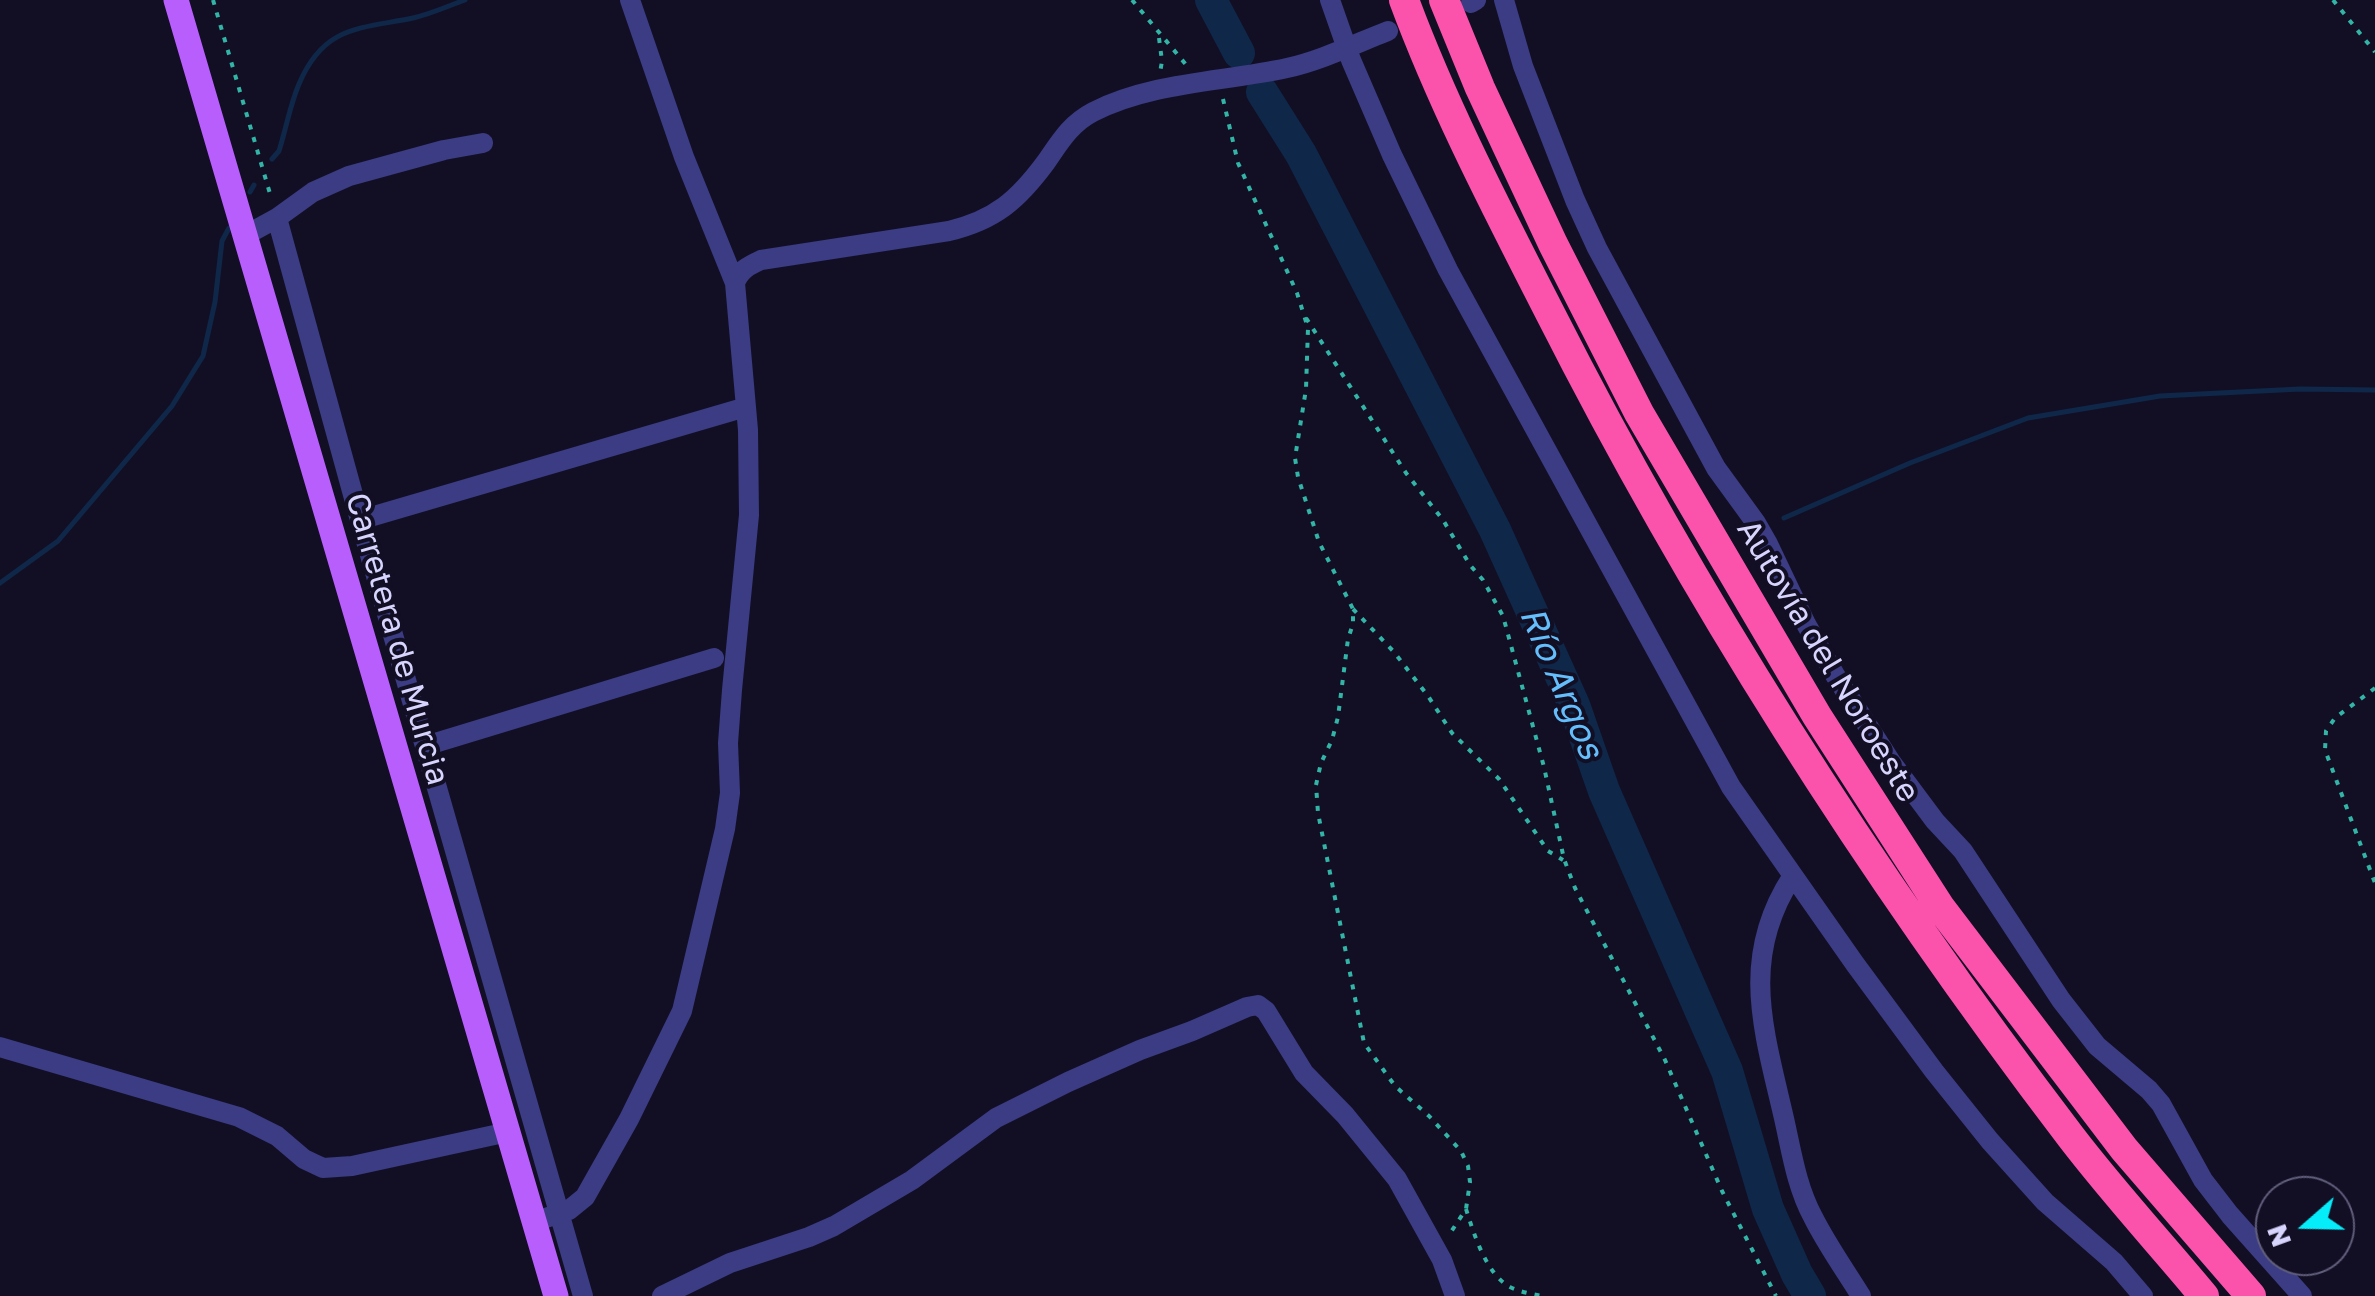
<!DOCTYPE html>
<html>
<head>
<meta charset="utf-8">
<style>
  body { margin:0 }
  #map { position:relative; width:2375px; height:1296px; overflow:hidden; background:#120f25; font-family:"Golos Text",sans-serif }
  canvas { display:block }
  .north { position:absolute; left:2255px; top:1176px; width:100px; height:100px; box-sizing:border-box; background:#120f25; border:2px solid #615e7c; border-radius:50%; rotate:250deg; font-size:28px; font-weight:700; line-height:40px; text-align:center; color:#d7d4fe }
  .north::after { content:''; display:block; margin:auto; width:35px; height:45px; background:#05edf9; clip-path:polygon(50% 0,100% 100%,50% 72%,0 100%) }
</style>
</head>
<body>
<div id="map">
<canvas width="2375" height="1296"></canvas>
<div class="north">N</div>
</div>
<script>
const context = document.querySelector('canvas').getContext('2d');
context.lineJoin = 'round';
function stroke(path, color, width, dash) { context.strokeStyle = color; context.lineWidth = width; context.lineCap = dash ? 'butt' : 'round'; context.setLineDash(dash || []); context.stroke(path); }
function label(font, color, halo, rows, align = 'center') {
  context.font = font + ' "Golos Text",sans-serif'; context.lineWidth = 8; context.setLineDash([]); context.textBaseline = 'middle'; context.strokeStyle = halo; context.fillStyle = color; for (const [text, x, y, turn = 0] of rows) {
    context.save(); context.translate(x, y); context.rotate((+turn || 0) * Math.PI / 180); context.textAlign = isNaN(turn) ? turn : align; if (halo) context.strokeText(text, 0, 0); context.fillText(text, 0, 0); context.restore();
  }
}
stroke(new Path2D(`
  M272 159 279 151C286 129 290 105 299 84 324 25 360 29 413 18 431 14 448 6 465 0
  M250 192 254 185
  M1784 518 1910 463 2028 418 2160 396 2300 389 2375 390
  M0 583 58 541 172 406 203 356 215 302 222 241 229 228`), '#0f2849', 5);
stroke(new Path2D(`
  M1211 0 1239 53
  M1262 92 1301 154 1495 530 1574 705 1604 791 1727 1071 1768 1209 1797 1274 1810 1296`), '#0f2849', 32);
stroke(new Path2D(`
  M213 0 271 197
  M1132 0 1188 67
  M2333 0 2375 52
  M1159 38 1162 61 1160 73
  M1223 99 1238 163 1297 293 1308 328 1306 389 1295 458 1298 477 1319 542 1353 609V624L1348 639 1338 717 1332 740 1321 763 1316 785 1318 813 1364 1043 1395 1086 1429 1116 1461 1151 1468 1166 1470 1182 1466 1209 1449 1235
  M1306 318 1406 473 1443 520 1470 565 1483 580 1503 616 1544 767 1564 859 1575 888 1665 1060 1722 1191 1776 1296
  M1353 609 1394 652 1428 696 1452 733 1499 779 1548 851 1563 860
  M2375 688 2335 718 2326 731 2325 750 2375 883
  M1466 1209C1474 1234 1486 1274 1510 1287 1520 1292 1532 1294 1542 1296`), '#32b5a6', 4, [5, 8]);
stroke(new Path2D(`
  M630 0 684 157 735 283
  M1330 0 1351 60 1392 155 1448 270 1731 787 1855 964 1934 1071 1990 1141 2045 1202 2114 1262 2143 1296
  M1504 0 1523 66 1575 200 1597 248 1716 468 1756 523 1768 544 1806 624 1835 675 1891 762 1935 821 1963 851 2061 1000 2097 1046 2149 1090 2161 1104 2203 1180 2230 1215 2302 1296
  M1471 3 1476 0
  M277 218 360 520 583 1296
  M246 235 277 218 313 192 349 176 444 150 483 143
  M360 520 746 407
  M425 746 714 658
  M1792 877C1740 957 1763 1028 1783 1114 1791 1148 1796 1186 1813 1217 1827 1245 1845 1270 1861 1296
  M0 1047 239 1117 277 1136 304 1159 323 1168 352 1166 508 1132
  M534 1222 569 1210 585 1197 629 1119 682 1011 725 829 730 793 728 743 732 690 749 515 748 430 735 283C740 270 748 266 761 260L949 231C995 220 1018 200 1046 162 1060 142 1070 124 1093 112 1152 82 1223 82 1287 68 1320 61 1357 43 1388 31
  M662 1296 730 1263 809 1237 834 1226 912 1180 996 1118 1068 1082 1140 1050 1192 1031 1247 1007 1258 1005 1266 1011 1304 1073 1345 1115 1397 1179 1442 1260 1455 1296`), '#3b3c83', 20);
stroke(new Path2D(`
  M176 0 556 1296`), '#b85efc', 25);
stroke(new Path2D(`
  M1404 0C1444 108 1498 211 1550 313 1696 601 1875 880 2071 1137 2113 1192 2160 1243 2204 1296
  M1444 0 1480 88 1553 244 1639 413 1817 716 1940 907 2124 1149 2251 1296`), '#fb52ac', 30);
label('32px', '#d7d4fe', '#120f25', [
  ["Carretera de Murcia",397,639,74],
  ["Autovía del Noroeste",1828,661,59]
]);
label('italic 35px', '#65befc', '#120f25', [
  ["Río Argos",1561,683,67]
]);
</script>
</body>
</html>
